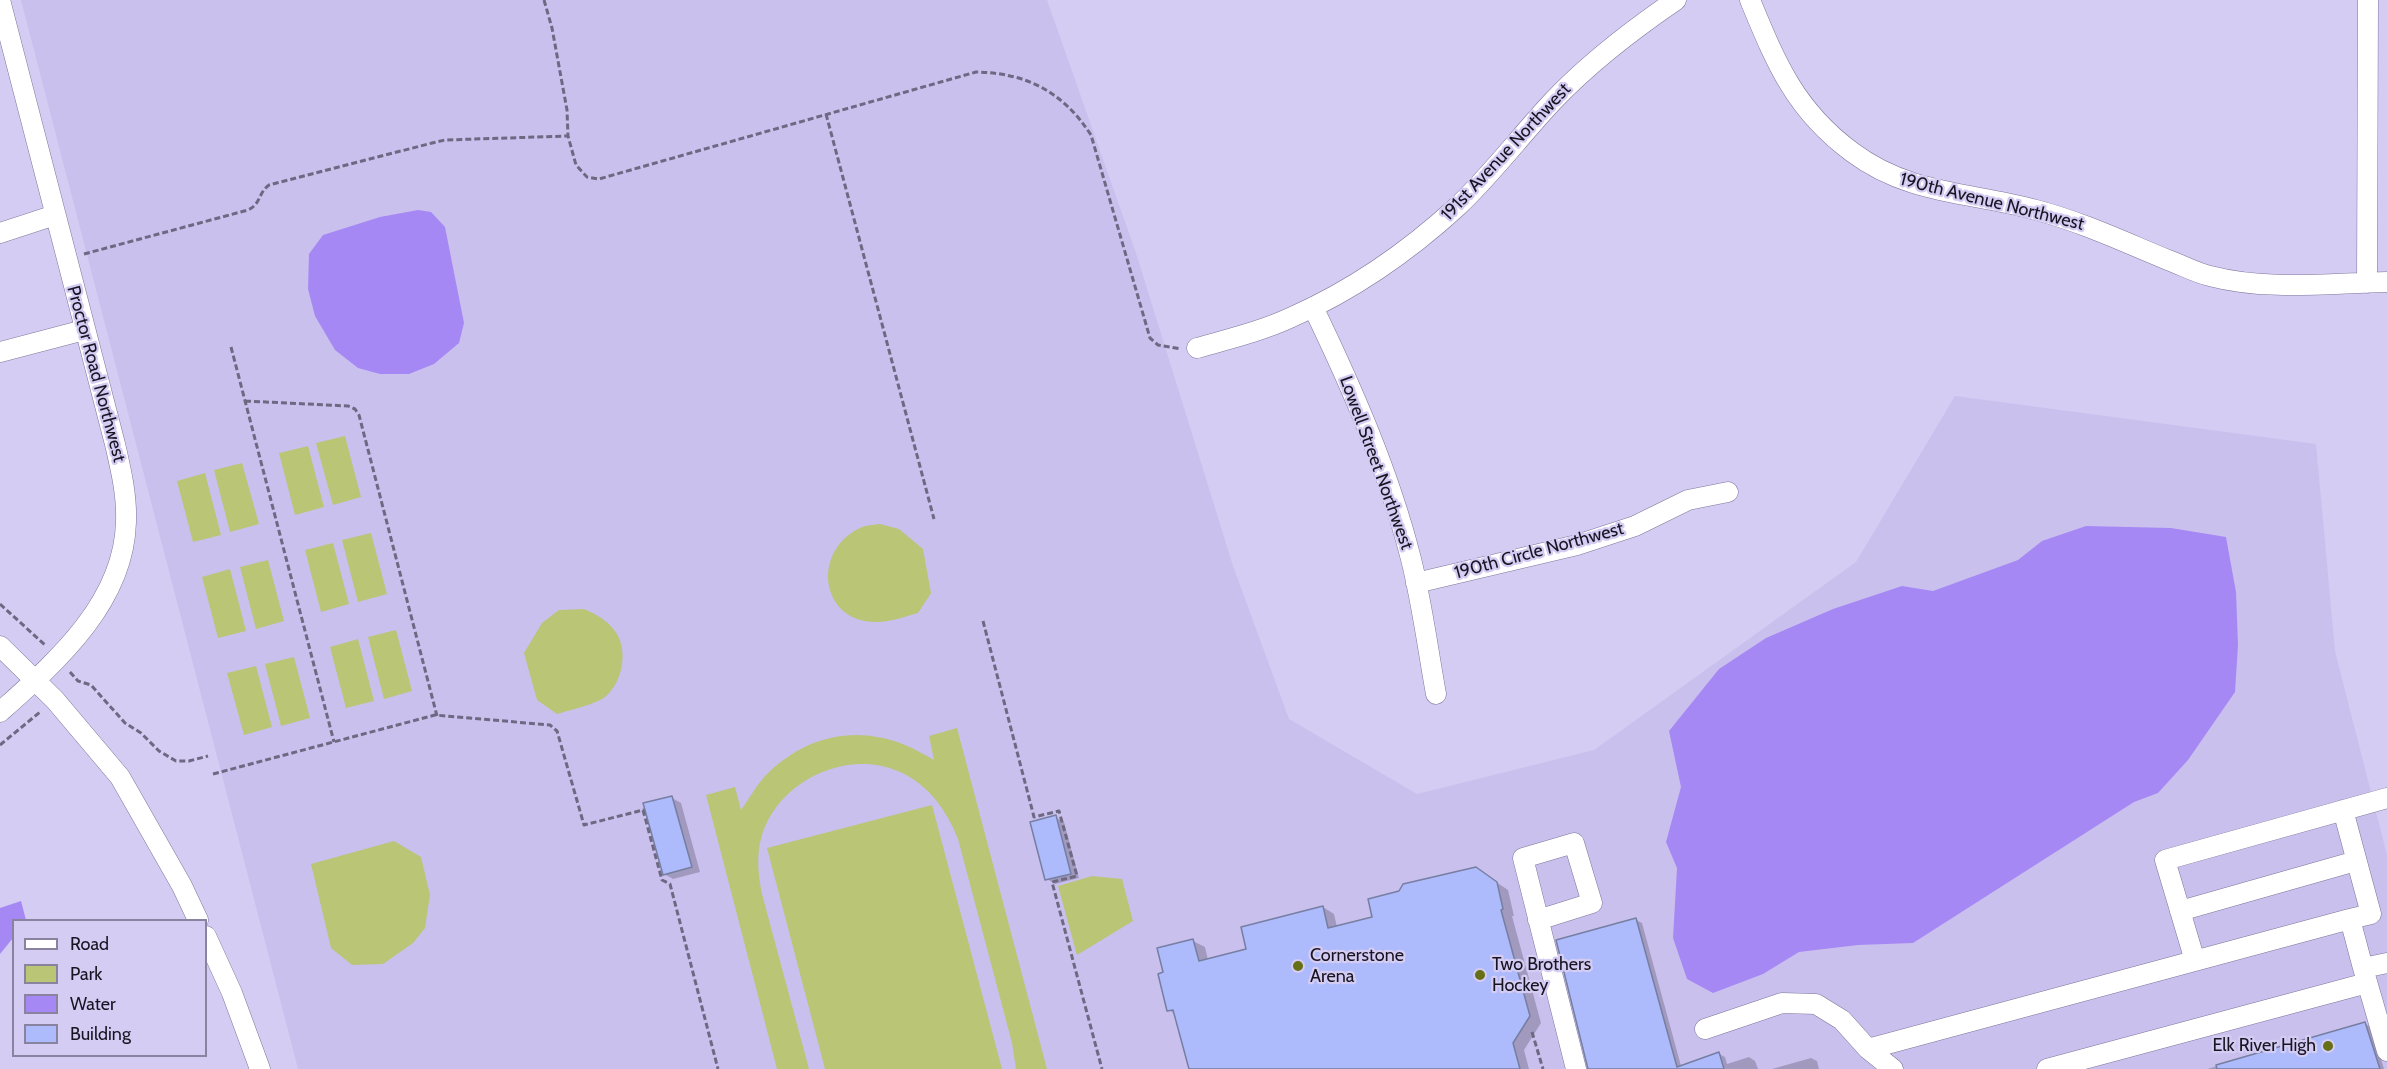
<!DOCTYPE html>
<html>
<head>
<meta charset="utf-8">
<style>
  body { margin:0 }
  #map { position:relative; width:2387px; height:1069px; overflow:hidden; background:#d4ccf3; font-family:Cabin,sans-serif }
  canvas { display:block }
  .legend { position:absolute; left:12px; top:919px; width:195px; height:138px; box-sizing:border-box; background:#d4ccf3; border:2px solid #89839f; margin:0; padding:8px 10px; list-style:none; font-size:18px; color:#181522 }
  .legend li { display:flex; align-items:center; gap:12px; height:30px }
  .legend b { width:30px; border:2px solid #89839f }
</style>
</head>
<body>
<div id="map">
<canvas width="2387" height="1069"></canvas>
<ul class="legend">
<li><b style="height:8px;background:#fff"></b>Road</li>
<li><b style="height:16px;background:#bac576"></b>Park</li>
<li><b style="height:16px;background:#a688f4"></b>Water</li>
<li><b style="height:16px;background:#adbbfc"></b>Building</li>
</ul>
</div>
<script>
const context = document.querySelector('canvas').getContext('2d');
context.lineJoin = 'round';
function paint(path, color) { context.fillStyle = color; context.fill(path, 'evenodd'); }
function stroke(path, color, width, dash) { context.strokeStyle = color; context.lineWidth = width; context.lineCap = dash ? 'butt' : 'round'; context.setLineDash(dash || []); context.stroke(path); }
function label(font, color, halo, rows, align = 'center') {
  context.font = font + ' Cabin,sans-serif'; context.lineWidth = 4.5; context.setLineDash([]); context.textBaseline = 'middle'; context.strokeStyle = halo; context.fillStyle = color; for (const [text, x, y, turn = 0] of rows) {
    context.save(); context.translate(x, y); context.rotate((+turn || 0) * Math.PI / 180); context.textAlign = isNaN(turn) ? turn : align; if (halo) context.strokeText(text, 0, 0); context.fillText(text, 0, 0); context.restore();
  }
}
paint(new Path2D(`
  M21 0H1047L1136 253 1233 566 1289 719 1417 794 1594 750 1856 562 1955 396 2316 444 2335 651 2387 855V1069H298Z`), '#cac0ee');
paint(new Path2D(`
  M345 436 361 497 333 505 316 443Z
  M308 446 324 507 295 515 279 453Z
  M242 463 259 524 230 532 214 470Z
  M205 473 221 535 193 542 177 481Z
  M880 524 899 529 923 549 931 593 918 613C906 616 891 622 877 622 821 623 811 553 858 529 864 525 873 525 880 524Z
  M371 533 387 594 358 602 342 540Z
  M333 543 349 604 321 612 305 550Z
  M268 560 284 621 256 629 240 567Z
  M230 569 246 631 218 638 202 577Z
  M584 609C596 614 609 621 617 634 628 653 622 683 605 697 596 704 570 710 557 714L537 700 524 653 542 623 559 610Z
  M396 630 412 691 384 699 368 637Z
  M358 639 374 701 346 708 330 647Z
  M294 657 310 718 281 726 265 664Z
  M256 666 272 727 244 735 227 673Z
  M957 728 1047 1069H1016L1012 1043 958 839C947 811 929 785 900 772 848 748 779 780 762 835 756 855 758 874 762 894L809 1069H777L706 795 735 787 741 810C749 799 756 786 765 776 804 737 853 724 905 745 915 749 925 755 934 760L929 736Z
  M932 805 1002 1069H825L767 848Z
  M394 841 421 857 430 895 425 928 413 943 383 964 352 965 331 948 311 864Z
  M1092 876 1122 879 1133 921 1077 955 1058 886Z`), '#bac576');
paint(new Path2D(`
  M418 210 431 212 445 227 464 323 459 343 434 364 409 374H380L358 368 335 350 315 316 308 289 309 254 323 235 380 217Z
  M2086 526 2171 528 2226 537 2236 592 2238 645 2235 692 2188 760 2158 793 2134 802 1913 943 1858 945 1799 952 1763 974 1713 993 1687 979 1673 938 1677 868 1666 842 1681 787 1669 731 1719 669 1766 638 1833 609 1902 586 1933 591 2018 560 2042 541Z
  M21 901 26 920H14L13 938 0 954V908Z`), '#a688f4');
paint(new Path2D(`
  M672 798 681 803 700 872 673 879 664 874Z
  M1055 817 1064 822 1079 878 1055 884 1047 879Z
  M1487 876 1508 890 1514 916H1512L1541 1023 1524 1050 1529 1069H1190L1175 1014 1169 1010 1165 973 1193 941 1205 947 1208 960 1248 950 1323 907 1334 914 1337 927 1374 918Z
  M1636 920 1642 923 1681 1066 1719 1054 1725 1057 1727 1064 1749 1057 1755 1061 1758 1069H1590Z
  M2365 1024 2371 1027 2384 1069H2207Z
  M1811 1058 1817 1061 1819 1069H1772Z`), '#0003');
const building = new Path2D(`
  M672 796 692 867 663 875 643 803Z
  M1056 815 1071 874 1045 880 1030 822Z
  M1476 867 1497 882 1503 909 1501 910 1530 1016 1513 1043 1520 1069H1189L1173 1010 1167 1011 1158 974 1163 972 1157 948 1193 939 1199 961 1246 949 1241 927 1323 906 1328 928 1372 917 1368 899 1399 891 1403 884Z
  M1636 918 1677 1067 1719 1052 1724 1069H1588L1556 940Z
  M2365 1022 2380 1069H2217L2216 1065Z`);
paint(building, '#adbbfc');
stroke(building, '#767ea1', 1.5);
const minor = new Path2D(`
  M1750 0C1776 63 1795 110 1852 152 1909 195 1971 192 2036 210 2082 222 2124 242 2168 260 2182 265 2196 273 2210 276 2267 291 2329 283 2387 282
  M0 233 55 215
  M2367 283 2368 0
  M1313 307C1352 388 1389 472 1411 559 1422 603 1428 650 1436 694
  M1197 348C1229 339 1262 331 1292 317 1353 290 1409 251 1458 206 1492 174 1521 135 1553 101 1590 62 1632 30 1676 0
  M0 352 84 330
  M1416 583 1577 545 1635 526 1688 500 1728 492
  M0 646 55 700 120 777 182 886 198 920
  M0 712C56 662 124 603 126 522 127 495 121 470 115 444L0 0
  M2343 810 2371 914 2350 919
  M2180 911 2356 861
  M1538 920 1592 903 1574 843 1523 858 1576 1069
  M206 936 232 993 260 1069
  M2195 961 2165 860 2387 798
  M2387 963 2363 968 2387 1051
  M1705 1029 1782 1003 1816 1004 1842 1020 1868 1049 1893 1069
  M1868 1049 2350 919 2363 968
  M2047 1069 2367 983`);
stroke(minor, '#7e7699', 21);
stroke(new Path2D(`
  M544 0 552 28 567 110 568 136 576 165 587 177 599 179 976 72C1027 73 1063 92 1091 135L1150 338 1158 345 1181 349
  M826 114 934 519
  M84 254 248 210C261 204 258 193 269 185L432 143 445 140 568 136
  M231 347 334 742
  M245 401 348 406 355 409 359 415 437 716
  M0 604 45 645
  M983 621 1034 817 1059 811 1077 876 1052 882 1102 1069
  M70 672 78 681 91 685 125 723 141 733 159 751 176 761H189L208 756
  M0 745 40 712
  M213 774 435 715 550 725 557 731 584 825 643 810 662 880 670 884 718 1069
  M1532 1032 1543 1069`), '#6e6982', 3, [6, 3]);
stroke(minor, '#fff', 20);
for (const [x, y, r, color] of [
  [1298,966,6,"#666f16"],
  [1480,975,6,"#666f16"],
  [2328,1046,6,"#666f16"]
]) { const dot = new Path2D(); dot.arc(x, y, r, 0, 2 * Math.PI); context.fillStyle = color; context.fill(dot); stroke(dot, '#d4ccf3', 2); }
label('18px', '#181522', '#d4ccf3', [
  ["191st Avenue Northwest",1506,152,-47],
  ["190th Avenue Northwest",1992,202,14],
  ["Proctor Road Northwest",96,374,75],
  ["Lowell Street Northwest",1376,463,70],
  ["190th Circle Northwest",1539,551,-15]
]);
label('18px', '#181522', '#d4ccf3', [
  ["Cornerstone",1310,956],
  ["Arena",1310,977],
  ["Two Brothers",1492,965],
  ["Hockey",1492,986],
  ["Elk River High",2316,1046,"right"]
], 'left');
</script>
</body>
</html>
